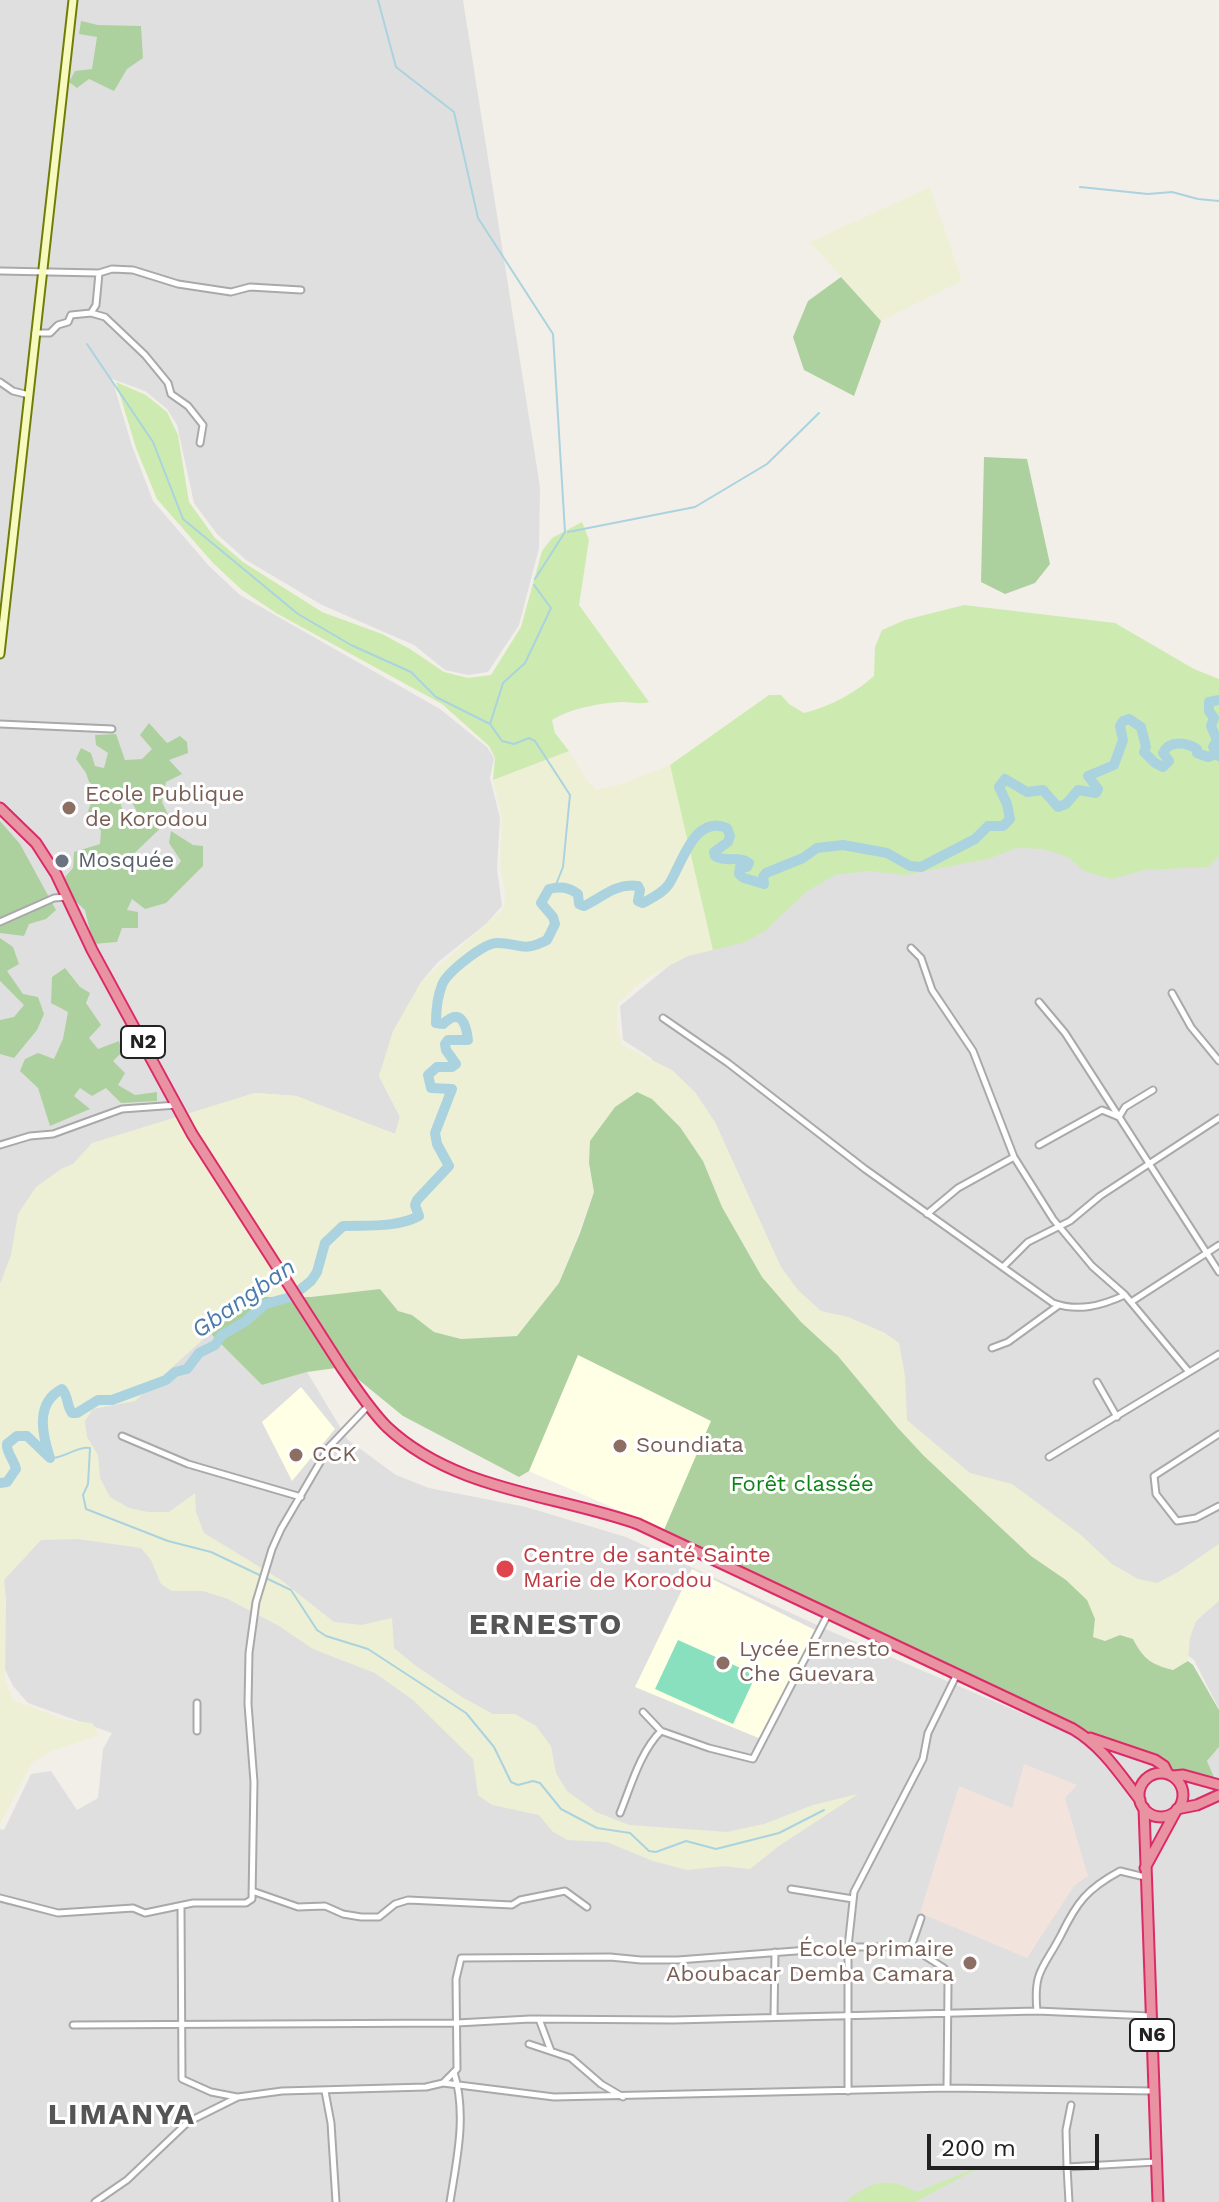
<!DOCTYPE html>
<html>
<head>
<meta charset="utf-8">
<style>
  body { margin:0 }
  #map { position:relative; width:1219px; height:2202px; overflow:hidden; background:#f2efe9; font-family:"Work Sans",sans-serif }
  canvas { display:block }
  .scale { position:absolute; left:927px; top:2134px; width:172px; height:36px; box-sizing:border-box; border:4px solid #222; border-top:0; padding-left:10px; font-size:24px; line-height:28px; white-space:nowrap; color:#222; -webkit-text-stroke:6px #fff; paint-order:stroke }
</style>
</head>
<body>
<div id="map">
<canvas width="1219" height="2202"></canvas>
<div class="scale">200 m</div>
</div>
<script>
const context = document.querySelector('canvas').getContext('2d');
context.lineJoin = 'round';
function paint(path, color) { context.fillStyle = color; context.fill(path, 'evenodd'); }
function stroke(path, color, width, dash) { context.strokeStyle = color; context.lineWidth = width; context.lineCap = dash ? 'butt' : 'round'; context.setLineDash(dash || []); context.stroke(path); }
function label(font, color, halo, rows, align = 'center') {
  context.font = font + ' "Work Sans",sans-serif'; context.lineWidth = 6; context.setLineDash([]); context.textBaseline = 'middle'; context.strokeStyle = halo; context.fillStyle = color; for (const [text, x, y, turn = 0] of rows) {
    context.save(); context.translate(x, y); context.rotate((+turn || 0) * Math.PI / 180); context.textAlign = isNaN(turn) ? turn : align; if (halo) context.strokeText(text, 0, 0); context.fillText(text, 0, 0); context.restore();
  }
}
paint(new Path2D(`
  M0 0H463L540 487 539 548 519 625 488 672 468 675 445 670 414 645 322 605 246 560 217 534 194 503 177 425 167 409 145 391 112 379 132 446 153 501 209 566 240 595 440 709 487 747 494 758 490 778 500 818 497 868 502 906 486 924 438 962 421 982 379 1076 400 1117 395 1134 296 1096 255 1093 93 1144 210 1333 262 1385 307 1372 348 1440 396 1475 429 1488 526 1507 626 1537 830 1631 1094 1744 1218 1785 1207 1761 1219 1747V2202H0V1829L4 1830 31 1774 51 1771 77 1810 98 1798 103 1749 112 1733 28 1703 13 1686 0 1659Z
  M1065 641 1219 738V1709L1194 1660 934 1466 773 1276 721 1153 651 1058 623 1040 620 1006Z`), '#e0dfdf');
paint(new Path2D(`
  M577 1354 711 1421 664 1530 529 1471Z
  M301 1387 335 1429 292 1481 262 1422Z
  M692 1569 817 1631 761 1739 635 1687Z`), '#ffffe5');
paint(new Path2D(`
  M1024 1764 1077 1785 1065 1798 1088 1876 1074 1886 1027 1958 920 1913 959 1786 1012 1808Z`), '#f3e3dd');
paint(new Path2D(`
  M930 187 962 281 881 321 810 242Z
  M569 751 586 779 596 790 619 785 670 765 713 950 688 956 655 973 635 987 617 1004V1026L622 1045 672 1070 695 1092 715 1122 781 1267 798 1290 821 1311 848 1317 885 1333 899 1343 905 1376 907 1420 970 1473 1012 1484 1081 1535 1112 1564 1138 1579 1157 1583 1178 1572 1219 1544V1601L1196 1621 1190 1638 1188 1661 1173 1670 1152 1665 1120 1635 1105 1641 1093 1637 1066 1580 1031 1556 924 1456 898 1428 838 1356 801 1322 762 1276 722 1207 703 1161 680 1127 652 1099 589 1163 594 1192 559 1283 517 1336 461 1339 434 1332 412 1315 398 1311 311 1297H255L210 1333 135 1401 93 1409 85 1421 87 1437 98 1455 100 1478 110 1497 129 1508 148 1512H169L195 1493 196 1512 204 1533 281 1580 334 1622 361 1625 392 1618 394 1648 416 1666 462 1697 493 1714H515L536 1726 551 1746 556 1773 567 1791 596 1812 629 1825 727 1832 764 1824 813 1805 858 1794 779 1846 750 1869 724 1866 687 1870 653 1861 607 1842 567 1840 552 1831 539 1815 492 1805 478 1795 473 1759 413 1700 375 1673 313 1649 279 1626 228 1599 203 1591H172L161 1584 151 1560 141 1548 78 1539 41 1540 4 1580 6 1599 5 1680 13 1700 66 1720 92 1723 99 1735 51 1751 32 1763 0 1824V1284L11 1255 18 1214 36 1187 61 1169 73 1164 92 1143 255 1093 296 1096 395 1134 400 1117 379 1076 393 1031 421 982 504 908 505 891 500 866 502 819 493 780Z`), '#eef0d5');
paint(new Path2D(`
  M116 382 146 395 167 412 178 435 189 502 215 538 243 562 322 612 382 634 410 649 444 672 468 678 491 675 521 627 542 551 552 538 582 522 589 540 579 605 649 702C639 705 633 702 623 702 600 703 571 708 552 720L555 733 569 751 493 780 495 758 489 746 442 704 276 613 242 590 213 563 157 499 136 448Z
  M964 605 1115 623 1194 669 1219 679V856L1208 867 1144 870 1112 879 1084 871 1068 857 1043 849 1017 848 988 859 904 875 870 871 835 875 806 892 765 931 743 943 713 950 670 765 769 695H781L789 704 804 713C831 706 853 694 874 676L875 647 882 630 905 620Z
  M988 2163 915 2202H845C872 2181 886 2176 917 2192Z`), '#cdebb0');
paint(new Path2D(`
  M81 21 98 25 141 26 143 58 127 69 114 91 89 79 77 88 69 82 75 71 92 69 97 37 79 34Z
  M841 277 881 321 854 396 804 370 793 337 808 301Z
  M984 457 1027 459 1050 564 1035 583 1005 594 981 582Z
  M149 723 167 743 180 736 187 742 188 753 169 760 182 774 166 782 162 802 170 819 122 865 132 874 144 863 174 870 181 861 169 843 171 831 193 845 203 846V866L166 903 145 909 132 899 127 910 138 912V928H122L117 942 93 944 85 910 72 898 65 877 73 868 74 852 100 844 101 831 88 811 97 788 89 782 86 773 76 759 81 748 91 753 95 766 104 768 108 753 96 745 95 735 116 734 125 760 142 759 152 749 140 735ZM127 792 137 812 145 815 142 825 125 821 119 796Z
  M0 821 20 844 56 910 46 919 29 924 24 936 0 933Z
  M0 938 13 947 19 964 7 971 23 994 38 997 44 1014 37 1030 14 1058 0 1054V1020L14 1017 24 1005 0 981Z
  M65 968 80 987 90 993 86 1003 101 1025 89 1038 98 1049 119 1041 122 1052 113 1061 125 1073 118 1085 135 1095 157 1092V1101L121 1103 106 1088 92 1096 80 1088 74 1096 90 1109 50 1126 38 1088 20 1071 25 1059 38 1053 54 1059 63 1039 68 1012 51 1003 52 977Z
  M637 1092 652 1099 680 1127 703 1161 722 1207 762 1277 801 1322 838 1356 898 1428 924 1456 1031 1556 1066 1580 1087 1600 1095 1619 1093 1637 1105 1641 1120 1635 1133 1639C1143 1659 1152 1665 1173 1670L1188 1661 1193 1665 1219 1710V1747L1207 1761 1218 1786 1117 1753 1093 1738 680 1547 664 1530 711 1421 578 1355 529 1471 519 1477 403 1416 343 1367 307 1372 262 1385 210 1333 255 1297H311L380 1289 398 1311 412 1315 434 1332 461 1339 517 1336 559 1283 580 1233 594 1192 589 1163 590 1141 615 1107Z`), '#add19e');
paint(new Path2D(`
  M678 1640 756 1675 733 1724 655 1689Z`), '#88e0be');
stroke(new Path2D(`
  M378 0 396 67 454 112 478 218 553 334 565 532 535 579
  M1080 187 1148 194 1172 192 1198 199 1219 201
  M87 344 153 442 183 519 298 614 351 645 411 672 436 697 490 724 502 741 514 744 529 738 535 741 570 795 563 867 555 887
  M568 532 695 507 767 464 819 413
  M490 724 503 683 525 663 551 608 534 585
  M50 1458C64 1459 76 1446 90 1448L88 1484 83 1495 86 1509 168 1541 211 1552 291 1590 317 1630 326 1636 368 1649 466 1713 494 1747 511 1782 518 1785 533 1781 540 1783 561 1809 597 1828 630 1833 649 1851 656 1852 686 1841 716 1849 779 1833 824 1810`), '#aad3df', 2);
stroke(new Path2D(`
  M1219 700 1209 702V711L1214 718 1211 726 1217 740 1213 747 1219 748
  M0 1483 7 1482 16 1469C14 1460 6 1452 7 1444L17 1436H27L50 1458C42 1434 35 1403 62 1389 69 1397 66 1405 72 1413H77L98 1400H112L166 1380 175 1372 187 1369 199 1353 215 1345 222 1335 246 1321 265 1304 291 1297 311 1281 317 1272 325 1243 343 1226C368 1225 396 1228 419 1216L415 1205 417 1200 449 1166 437 1144 435 1133 452 1089 431 1088 428 1075 437 1067H452L456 1064 446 1050 445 1044 448 1040H468C466 1022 460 1008 443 1024L436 1023C436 1011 438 995 442 985 447 972 484 943 497 943 520 943 522 953 547 940L555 924 553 917 541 903 549 889C561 886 568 887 578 894L579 904 584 906C603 897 615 883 638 886L640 890 638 901 643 903C652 898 663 893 669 884 682 864 694 814 727 828L730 836 728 842 714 852 715 856C726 863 738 855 749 863L747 867H740L739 874 744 878 764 884 763 877 766 873 803 858 817 848 843 845 887 853 910 866 921 867 975 839 988 826H1003L1010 819 1007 804 999 787 1005 779 1027 792 1043 790 1058 807 1066 804 1078 790 1096 793 1098 789 1088 776 1114 765 1123 740 1120 726 1123 721 1129 719 1141 727 1146 747 1144 752 1155 763 1163 767 1169 761 1163 753C1169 740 1186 742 1197 749V753L1208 757 1216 754 1219 756`), '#aad3df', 10);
const street = new Path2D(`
  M0 271 99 273 112 269 133 270 178 284 231 292 250 287 301 290
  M91 313 96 305 99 273
  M35 333H50L58 325 68 322 71 315 91 313 105 317 145 355 168 383 171 394 188 406 203 425 200 443
  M0 382 13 391 29 395
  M0 724 112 729
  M0 922 54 898 67 897
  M911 948 921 958 932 990 973 1051 1014 1157 1053 1219 1092 1266 1125 1295 1189 1372
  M1172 993 1191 1027 1219 1061
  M1039 1002 1065 1033 1219 1272
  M663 1018 728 1063 865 1169 1053 1303C1078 1312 1101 1306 1125 1295
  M0 1145 30 1136 53 1134 122 1109 177 1105
  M1039 1145 1102 1110 1119 1117 1125 1107 1153 1090
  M927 1214 958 1188 1014 1157
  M1003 1267 1028 1242 1070 1221 1100 1196 1219 1118
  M1131 1302 1219 1245
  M992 1348 1008 1342 1059 1305
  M1097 1382 1117 1417
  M1219 1434 1154 1476 1156 1494 1177 1521 1196 1518 1219 1506
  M122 1436 188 1464 301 1497
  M1049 1457 1219 1354
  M197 1703V1731
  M643 1712 661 1731 709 1748 753 1759 828 1614
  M620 1813C631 1786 640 1752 661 1731
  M791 1889 853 1899
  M252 1891 298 1907 325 1906 343 1914 361 1917H379L395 1904 408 1900 512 1905 520 1900 565 1891 587 1907
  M0 1898 58 1913 133 1908 145 1913 193 1903H246L252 1899 254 1782 248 1704 249 1653 256 1602 272 1549 281 1529 329 1447 368 1406
  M181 1907 182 2079 211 2092 237 2097
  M921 1918 911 1947 944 1968 948 1983 947 2088
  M1037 2011C1033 1970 1044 1968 1061 1935 1077 1902 1087 1889 1120 1871L1145 1877
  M774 2017 775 1952
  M539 2019 551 2051
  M73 2025 457 2023 530 2019 674 2020 1037 2011 1150 2016
  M529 2044 571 2058 601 2084 623 2097
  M443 2083 554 2097 947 2088 1154 2091
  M325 2091 331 2123 336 2202
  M848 2091V1947L854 1892 923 1759 928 1733 957 1674
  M1067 2167 1066 2130 1071 2105
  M95 2202 127 2180 188 2122 238 2097 282 2091 426 2087 443 2083 457 2069 456 1979 461 1958 610 1957 641 1960H678L848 1947H911
  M450 2202C457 2158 467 2115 454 2072
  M1069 2202 1067 2167 1156 2162`);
const secondary = new Path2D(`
  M0 654 73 0`);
const highway = new Path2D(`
  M0 808 36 843 56 874 92 950 192 1134 342 1368C356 1388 370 1410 387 1427 455 1491 553 1494 638 1524L1073 1729C1103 1747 1119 1773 1140 1800
  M1090 1738 1155 1760 1164 1766 1168 1774
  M1139 1795a22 22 0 1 1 44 0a22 22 0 1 1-44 0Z
  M1173 1776 1183 1775 1219 1785
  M1144 1808 1158 2202
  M1145 1868 1177 1809 1197 1805 1219 1795`);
stroke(street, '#a9a9a9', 9);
stroke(secondary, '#707d05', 11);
stroke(highway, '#dc2a67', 13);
stroke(street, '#fff', 5);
stroke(secondary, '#f7fabf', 7);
stroke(highway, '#e892a2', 9);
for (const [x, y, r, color] of [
  [69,808,8,"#8d6e63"],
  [62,861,8,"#6b7280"],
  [620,1446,8,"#8d6e63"],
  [296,1455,8,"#8d6e63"],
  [505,1569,10,"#e0444e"],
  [723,1663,8,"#8d6e63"],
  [970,1963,8,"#8d6e63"]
]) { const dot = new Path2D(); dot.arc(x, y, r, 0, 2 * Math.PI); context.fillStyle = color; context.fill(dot); stroke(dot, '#fff', 3); }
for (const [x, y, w] of [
  [143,1042,44],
  [1152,2035,44]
]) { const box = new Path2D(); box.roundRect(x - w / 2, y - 16, w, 32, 6); context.fillStyle = '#fff'; context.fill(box); stroke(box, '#222', 2); }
label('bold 20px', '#222', null, [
  ["N2",143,1042],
  ["N6",1152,2035]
]);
label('22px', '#785e54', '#fff', [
  ["Ecole Publique",85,795],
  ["de Korodou",85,820],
  ["Soundiata",636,1446],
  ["CCK",312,1455],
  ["Lycée Ernesto",739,1650],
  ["Che Guevara",739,1675],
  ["École primaire",954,1950,"right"],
  ["Aboubacar Demba Camara",954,1975,"right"]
], 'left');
label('22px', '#5b616d', '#fff', [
  ["Mosquée",78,861]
], 'left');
label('22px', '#0c8416', '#fff', [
  ["Forêt classée",802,1485]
]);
label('22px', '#be3a42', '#fff', [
  ["Centre de santé Sainte",523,1556],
  ["Marie de Korodou",523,1581]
], 'left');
label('italic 24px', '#4a7aab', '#fff', [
  ["Gbangban",244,1299,-35]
]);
context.letterSpacing = '2px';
label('bold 30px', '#555', '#fff', [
  ["ERNESTO",546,1625],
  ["LIMANYA",122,2115]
]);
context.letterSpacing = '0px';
</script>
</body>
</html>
